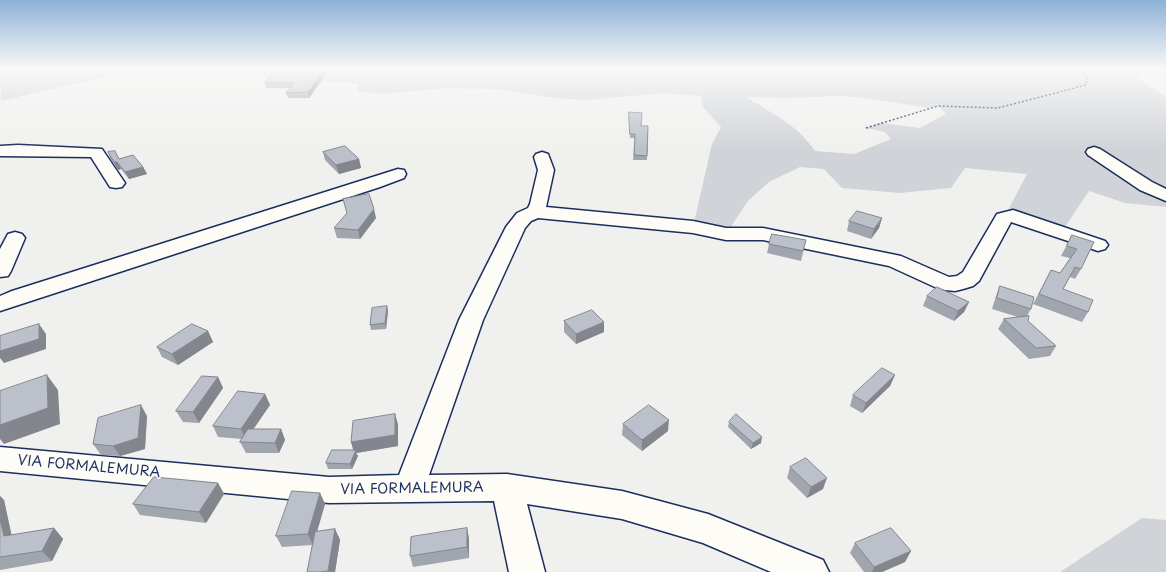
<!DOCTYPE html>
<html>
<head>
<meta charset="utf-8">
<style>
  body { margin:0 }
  canvas { display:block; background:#f0f0ee }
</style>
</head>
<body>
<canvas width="1166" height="572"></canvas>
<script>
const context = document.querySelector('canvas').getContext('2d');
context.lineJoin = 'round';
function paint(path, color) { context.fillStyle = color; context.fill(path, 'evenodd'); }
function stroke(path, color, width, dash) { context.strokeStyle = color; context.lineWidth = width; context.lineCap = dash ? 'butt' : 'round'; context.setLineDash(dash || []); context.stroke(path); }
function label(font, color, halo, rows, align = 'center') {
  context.font = font + ' "Playpen Sans",sans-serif'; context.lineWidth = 3; context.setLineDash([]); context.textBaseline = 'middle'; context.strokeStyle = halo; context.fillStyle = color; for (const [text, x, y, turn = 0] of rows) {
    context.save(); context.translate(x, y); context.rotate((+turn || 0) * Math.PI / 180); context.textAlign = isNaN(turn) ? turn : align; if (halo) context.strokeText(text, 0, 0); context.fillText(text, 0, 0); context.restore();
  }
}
paint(new Path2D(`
  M0 69H280C298 73 328 84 342 69H1143V70L1138 77 1144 83 1166 96V207L1125 203 1089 191 1063 230 1007 212 1027 174 965 168 951 188 900 193 842 188 824 169 800 167 769 182 748 201 726 234 693 227 712 144 721 127 702 106 701 96 666 93 585 100 556 98 496 89 446 88 382 94 357 91 358 84 319 80 154 72 108 76 1 101ZM835 96 857 97 929 108 938 106 946 114 920 128 881 123 866 128 885 132 891 139 854 154 815 151C795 122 774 116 747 97L790 98Z
  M1142 518 1166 520V572H1060Z`), '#d0d3d8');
const minor = new Path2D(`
  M299 69H311V74L309 77H301Z
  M18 145 102 149 125 183 122 187 116 188 110 187 91 157 0 156V146Z
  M1094 147 1100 149 1152 182 1166 189V201L1140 190 1088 155 1086 152 1088 149Z
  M542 152 548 154 554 170 546 207 693 221 726 228H763L901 256 949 277 957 276 963 272 997 214 1013 210 1105 241 1108 245 1105 249 1098 251 1011 222 979 281 973 286 963 289 955 291 945 290 937 288 889 266 763 240H726L693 233 538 218 531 221 525 228 483 320 429 475 507 474 622 491 708 514 823 560 829 572H771L703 543 622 519 527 504 545 572H509L494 501 329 503 0 471V447L329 477 399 475 459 320 506 227 517 213 528 208 530 204 538 170 534 157 536 154Z
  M398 169 404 170 406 174 404 178 380 187 0 311V296L12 291Z
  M15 232 22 234 25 238 11 271 8 276 0 277V249L8 234Z`);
stroke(minor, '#1b2f5e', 3);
stroke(new Path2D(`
  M866 128 938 106 998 108 1086 85 1087 79 1082 69`), '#1b2f5e', 1.5, [2, 2]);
paint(minor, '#fdfcf7');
paint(new Path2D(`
  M299 73 326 74 309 98H288L286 93 290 88H266L265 82Z
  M629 112 641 126H648L647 160H633L635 138H630Z
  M108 152 119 159 143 167 147 174 129 179 121 169 118 170 111 160Z
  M323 152 359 159 361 168 339 174 325 160Z
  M376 218 360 239 337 238 334 228Z
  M882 218 879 228 871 239 847 231 849 221Z
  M1072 235 1081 269 1075 279 1070 277 1063 289 1088 312 1082 322 1033 304 1051 270 1060 273 1070 258 1061 256Z
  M806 240 801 261 767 253 769 244Z
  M1000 286 1031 309 1027 316 1028 321 1056 346 1050 356 1029 359 998 329 1004 319 1018 317 992 309 996 296Z
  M927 296 969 302 964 312 954 321 923 306Z
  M387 306 388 311 386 329 371 330 370 325Z
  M564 321 604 322V332L576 344 564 332Z
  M208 331 213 342 178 365 162 357 157 347Z
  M895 375 890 386 862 413 850 406 853 395Z
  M218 377 223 388 199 423 183 422 176 411Z
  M265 394 270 405 253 429H281L285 440 279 453H246L240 442 242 439 218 437 213 426Z
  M395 414 398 425V446L356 453 358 456 352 469H328L326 463 354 450 351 442Z
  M147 416 145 449 120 456 101 455 93 444Z
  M729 422 761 443 751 449 728 427Z
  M623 424 668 431 642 451 622 435Z
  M790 467 823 489 807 498 787 478Z
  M218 483 224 494 206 523 140 515 133 504Z
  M320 493 325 504 317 532 335 529 340 540 335 572H307L312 545 282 547 276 536Z
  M0 496 4 500 11 535 54 528 63 539 52 561 0 570Z
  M467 528 469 539V558L413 567 410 556Z
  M855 543 911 551 905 562 882 572H864L850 553Z`), '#a1a5ae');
paint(new Path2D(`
  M325 69 326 74 309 98 308 92Z
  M359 159 361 168 339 174 336 165Z
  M114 162H117L121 169 118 170Z
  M143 167 147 174 129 179 125 172Z
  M374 209 376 218 360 239 358 230Z
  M882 218 879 228 871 239 874 229Z
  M969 302 964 312 954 321 958 311Z
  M387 306 388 311 386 329 385 323Z
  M604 322V332L576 344V334Z
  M39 324 46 334V349L4 363 0 358V351Z
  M208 331 213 342 178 365 172 354Z
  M47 375 58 390 60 424 4 444 0 439V425Z
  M895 375 890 386 862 413 866 403Z
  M218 377 223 388 199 423 193 412Z
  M265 394 270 405 246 440 241 429Z
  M141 405 147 416 145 449 120 456 113 446Z
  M395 414 398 425V446L356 453 358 456 352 469 350 464 354 453 351 442Z
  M669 420 668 431 642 451V440Z
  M281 429 285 440 279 453 275 443Z
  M762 437 761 443 751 449 753 443Z
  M827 478 823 489 807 498 811 487Z
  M218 483 224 494 206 523 199 512Z
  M320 493 325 504 313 545 308 534Z
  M0 496 4 500 14 546 4 536 0 519Z
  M54 528 63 539 52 561 42 551Z
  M467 528 469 539V558L467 547Z
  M335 529 340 540 335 572H329L328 571Z
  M911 551 905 562 882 572H872L874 567Z`), '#83868d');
const building = new Path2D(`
  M276 69H298L299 73H308L311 70V69H325L308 92 286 93 294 83 265 82Z
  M629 112 642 113 641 126H648L647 156 634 155 635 134H630Z
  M345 146 359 159 336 165 323 152Z
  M115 151 119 159 133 155 143 167 125 172 117 162H114L108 152Z
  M369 194 374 209 358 230 334 228 347 213 343 199Z
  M857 211 882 218 874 229 849 221Z
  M772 234 806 240 803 251 769 244Z
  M1072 235 1094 242 1081 269 1075 267 1063 289 1093 300 1088 312 1039 294 1051 270 1060 273 1077 249 1067 246Z
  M1000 286 1034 297 1031 309 997 298Z
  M937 287 969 302 958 311 927 296Z
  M387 306 385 323 370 325 372 308Z
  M592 310 604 322 576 334 564 321Z
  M1029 316 1028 321 1056 346 1036 348 1004 319Z
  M39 324V339L0 351V336Z
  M192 324 208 331 172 354 157 347Z
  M882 368 895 375 866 403 853 395Z
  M47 375 48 408 0 425V391Z
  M202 376 218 377 193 412 176 411Z
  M238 391 265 394 241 429 213 426Z
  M141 405 138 438 113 446 93 444 98 418Z
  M649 405 669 420 642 440 623 424Z
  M395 414V435L351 442 353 421Z
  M736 414 762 437 753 443 729 422Z
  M248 429H281L275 443 240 442Z
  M332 450H356L350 464 326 463Z
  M806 458 827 478 811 487 790 467Z
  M154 477 218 483 199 512 133 504Z
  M292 491 320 493 308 534 276 536Z
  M0 519 4 536 54 528 42 551 0 557Z
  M467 528V547L410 556 411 537Z
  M891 528 911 551 874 567 855 543Z
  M335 529 328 571 320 572H307L315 532Z`);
paint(building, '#bbc0ca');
stroke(building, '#83868d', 1);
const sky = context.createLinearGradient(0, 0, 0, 149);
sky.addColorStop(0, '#8eb1d7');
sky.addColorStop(0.46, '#f8f8f7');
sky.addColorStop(1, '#f8f8f700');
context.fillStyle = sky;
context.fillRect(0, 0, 1166, 149);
label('14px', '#1b2f5e', '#fdfcf7', [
  ["VIA FORMALEMURA",89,467,5],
  ["VIA FORMALEMURA",412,489,-1]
]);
</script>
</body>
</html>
